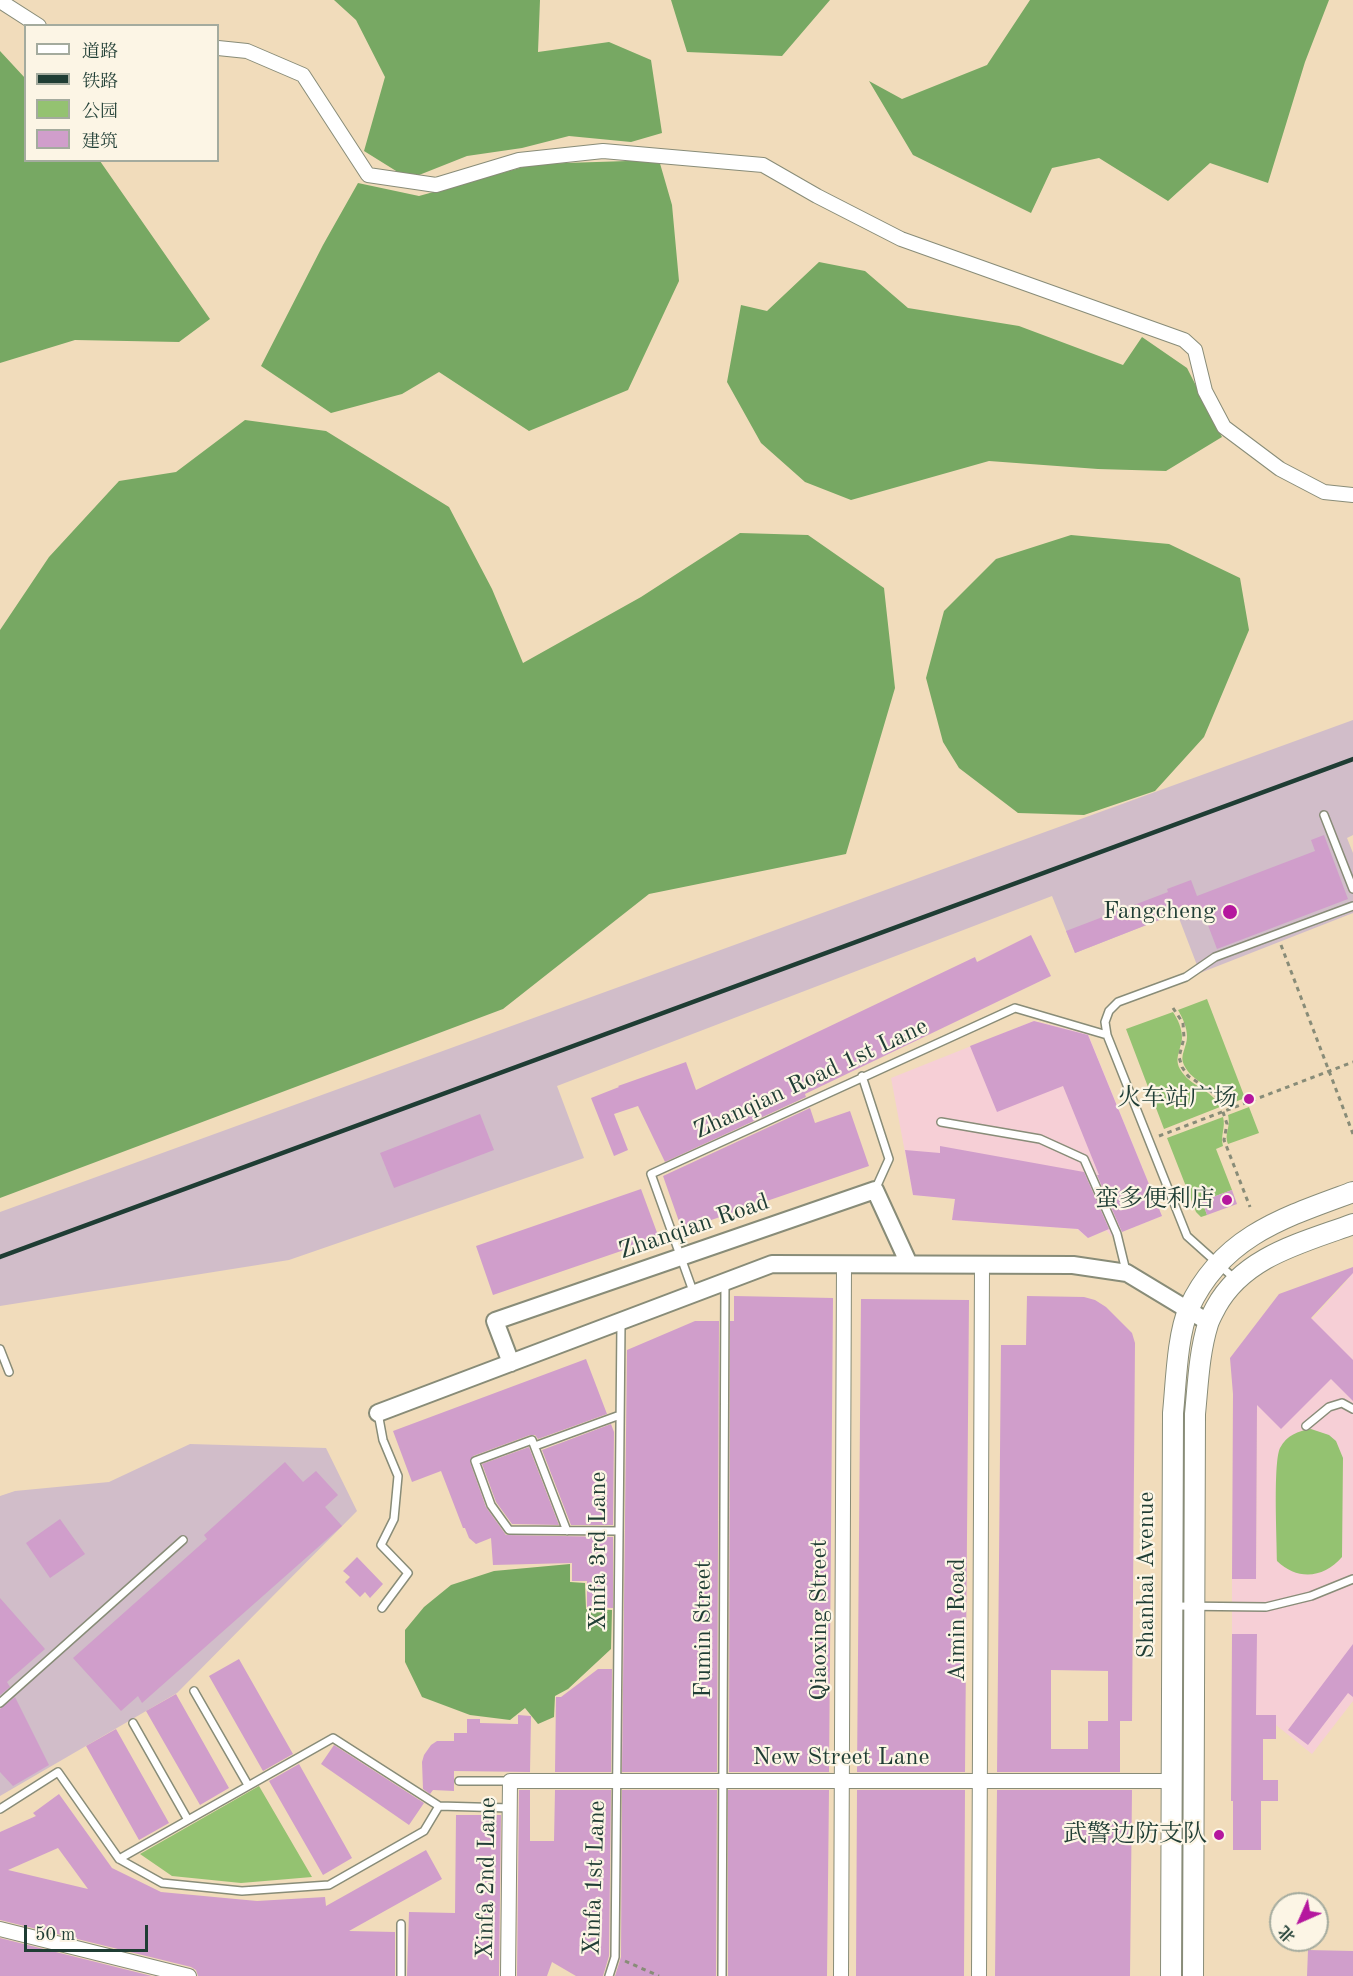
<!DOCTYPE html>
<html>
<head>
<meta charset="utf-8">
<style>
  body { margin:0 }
  #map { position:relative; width:1353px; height:1976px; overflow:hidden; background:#f1dcbb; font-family:"Old Standard TT","Noto Serif SC",serif }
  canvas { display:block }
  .legend { position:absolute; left:24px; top:24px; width:195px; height:138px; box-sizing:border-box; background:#fcf5e5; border:2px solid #a4ab9e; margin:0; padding:8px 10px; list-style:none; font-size:18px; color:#1f3d34 }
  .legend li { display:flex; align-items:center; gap:12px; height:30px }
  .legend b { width:30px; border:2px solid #a4ab9e }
  .north { position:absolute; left:1269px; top:1892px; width:60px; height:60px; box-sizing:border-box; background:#fcf5e5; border:2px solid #a4ab9e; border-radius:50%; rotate:225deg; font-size:16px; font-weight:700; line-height:24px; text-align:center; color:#1f3d34 }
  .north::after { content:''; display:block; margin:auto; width:21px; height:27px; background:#b5179e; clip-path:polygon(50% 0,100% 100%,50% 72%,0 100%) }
  .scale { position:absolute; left:24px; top:1925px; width:124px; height:27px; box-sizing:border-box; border:3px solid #1f3d34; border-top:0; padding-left:8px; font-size:18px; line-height:21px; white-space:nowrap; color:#1f3d34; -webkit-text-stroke:4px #fcf5e5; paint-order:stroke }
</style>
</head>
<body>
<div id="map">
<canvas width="1353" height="1976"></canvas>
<ul class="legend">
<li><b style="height:8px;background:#fff"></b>道路</li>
<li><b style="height:8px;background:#1f3d34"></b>铁路</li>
<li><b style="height:16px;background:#94c271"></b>公园</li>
<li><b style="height:16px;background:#d09ecb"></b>建筑</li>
</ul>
<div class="north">北</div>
<div class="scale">50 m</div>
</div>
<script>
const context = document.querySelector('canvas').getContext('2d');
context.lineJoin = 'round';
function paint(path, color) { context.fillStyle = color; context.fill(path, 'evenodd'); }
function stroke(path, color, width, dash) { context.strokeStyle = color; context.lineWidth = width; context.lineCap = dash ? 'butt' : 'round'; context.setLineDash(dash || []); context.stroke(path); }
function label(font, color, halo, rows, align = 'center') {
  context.font = font + ' "Old Standard TT","Noto Serif SC",serif'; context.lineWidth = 4.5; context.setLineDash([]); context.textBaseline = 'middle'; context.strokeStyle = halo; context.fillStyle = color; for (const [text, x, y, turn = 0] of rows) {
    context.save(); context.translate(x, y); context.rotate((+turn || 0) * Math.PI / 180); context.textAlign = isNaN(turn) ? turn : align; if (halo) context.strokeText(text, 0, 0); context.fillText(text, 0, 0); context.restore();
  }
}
paint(new Path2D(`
  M1034 1021 1088 1034 1162 1216 1111 1236 1106 1230 1088 1238 1077 1229 952 1220 955 1199 913 1195 891 1078Z
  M1353 1267V1701L1312 1754 1276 1725V1715H1256V1634H1232V1579H1256L1257 1413 1244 1394 1344 1284 1348 1279 1344 1271Z`), '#f6cfd6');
paint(new Path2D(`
  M1353 720V835L1347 838 1353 853V913L1200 973 1177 913 1075 953 1052 896 557 1086 584 1158 289 1260 0 1306V1212Z
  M190 1444 326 1448 357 1511 177 1693 0 1796V1496L15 1491 109 1482Z`), '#d1bdc9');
paint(new Path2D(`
  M1207 999 1245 1098 1225 1106C1214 1084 1193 1084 1184 1065 1179 1056 1187 1047 1187 1037 1187 1027 1183 1019 1178 1010Z
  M1173 1012C1178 1020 1182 1028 1182 1038 1181 1050 1174 1058 1180 1069 1190 1087 1212 1089 1220 1107L1164 1129 1126 1029Z
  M1249 1107 1259 1133 1228 1144C1224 1133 1231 1128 1228 1115Z
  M1223 1117C1226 1127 1220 1135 1223 1146L1216 1149 1232 1190 1202 1201 1207 1215 1201 1217 1196 1212 1167 1138Z
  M1311 1429 1329 1435 1336 1441 1343 1458 1342 1557C1324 1578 1298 1581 1277 1561 1277 1540 1273 1463 1280 1448 1287 1435 1298 1431 1311 1429Z
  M259 1786 312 1877 241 1883 172 1876 140 1854Z`), '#94c271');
paint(new Path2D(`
  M334 0H540L538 52 609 42 651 60 662 133 631 142 569 136 522 148 467 156 409 179 364 151 385 77 356 20Z
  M671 0H830L782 56 687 52Z
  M1030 0H1329L1305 62 1268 183 1210 163 1168 201 1099 158 1052 168 1031 213 913 155 869 81 902 99 987 65Z
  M0 51 25 78 26 160 100 161 210 319 179 342 75 340 0 363Z
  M659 160 672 205 679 281 628 390 529 431 439 372 402 394 331 413 261 366 323 245 358 183 419 196 534 164Z
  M819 262 865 271 908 308 1019 326 1123 365 1142 337 1187 368 1222 437 1166 471 1098 469 989 461 851 500 805 482 761 443 727 382 741 305 767 311Z
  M245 420 326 431 449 507 492 589 523 663 641 597 740 533 808 535 884 588 895 688 846 854 649 894 503 1009 0 1198V630L49 557 119 481 176 472Z
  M1071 535 1169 544 1240 578 1249 630 1204 737 1155 791 1084 815 1018 813 959 768 943 742 926 678 944 611 996 559Z
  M570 1564V1582L585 1583 586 1609 612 1610 611 1649 568 1689 555 1696 554 1717 538 1724 525 1708 510 1720 470 1715 422 1697 405 1662V1630L424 1607 451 1585 494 1571Z`), '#77a863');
paint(new Path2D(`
  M1324 835 1348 899 1217 949 1200 904 1075 953 1066 931 1168 892 1167 889 1191 880 1197 896 1315 851 1311 840Z
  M1031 935 1051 976 805 1094 806 1097 665 1162 638 1106 614 1114 628 1150 614 1156 591 1098 619 1087 618 1086 686 1062 696 1090 975 957 977 962Z
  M1034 1021 1088 1035 1162 1216 1122 1232 1097 1175H1099L1063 1086 997 1112 970 1046Z
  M810 1108 815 1123 850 1111 869 1166 682 1230 663 1176Z
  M480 1114 494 1150 394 1188 380 1153Z
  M940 1146 1084 1172 1109 1229 1088 1238 1078 1229 952 1220 955 1199 913 1195 905 1150 940 1153Z
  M641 1189 659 1238 493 1295 476 1246Z
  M1232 1190 1237 1204 1207 1215 1202 1201Z
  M1353 1267V1273L1311 1318 1353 1360V1401L1331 1379 1281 1429 1257 1405 1256 1579H1232L1233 1394 1230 1358 1279 1294Z
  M734 1296 833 1298 829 1772H729L730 1321H734Z
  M1027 1296 1084 1297 1095 1300 1106 1307 1132 1333 1135 1343 1132 1721H1120V1772H997L1001 1345H1026ZM1051 1670 1108 1671V1721H1088V1749H1051Z
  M861 1299 969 1300 965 1772H857Z
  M695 1321H719L717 1772H622L627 1350Z
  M586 1359 607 1414 538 1439 535 1435H530L473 1456 470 1462 486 1507 506 1535 613 1537V1608L587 1607V1581H572V1563L493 1565 491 1538 476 1544 469 1538 465 1528H463L441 1471 412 1482 393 1431Z
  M611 1424 614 1432 613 1525H571L542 1450Z
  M529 1447 559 1525 512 1524 496 1502 482 1464Z
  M285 1462 303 1482 316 1471 338 1495 325 1507 342 1526 142 1703 138 1696 121 1711 73 1658 207 1539 204 1535Z
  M60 1519 85 1554 50 1578 26 1543Z
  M357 1557 383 1584 370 1598 365 1592 360 1597 345 1582 350 1577 343 1571Z
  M0 1598 45 1649 7 1682 10 1687 0 1695Z
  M1232 1634H1257L1256 1715H1276V1739H1263V1780H1278V1801H1261V1850H1233V1801H1231Z
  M1353 1644V1697L1348 1693 1308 1745 1288 1730Z
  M239 1659 293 1754 263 1771 209 1676Z
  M598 1669H612L611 1772H555L556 1697H561Z
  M176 1694 229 1788 200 1805 146 1711Z
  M15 1697 49 1765 13 1786 0 1772V1709Z
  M518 1715 531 1716 530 1772 454 1771V1791L433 1790 430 1794 423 1789 422 1762 424 1755 431 1745 437 1741H454V1733H467V1719H480V1723L518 1724Z
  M116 1729 169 1823 139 1840 86 1746Z
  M334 1745 424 1803 409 1825 321 1764Z
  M299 1764 352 1858 323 1875 269 1781Z
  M519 1790H530V1841H554L555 1790H611L609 1956 603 1976H576L552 1962 547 1976H517Z
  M622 1790H717L716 1976H615L621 1957Z
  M728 1790H829L827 1976H728Z
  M857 1790H965L964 1976H856Z
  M997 1790H1132L1130 1976H995Z
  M59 1794 112 1868 161 1892 257 1901 325 1897 326 1906 426 1850 442 1879 349 1931 395 1932V1976H198L196 1970 191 1967 0 1920V1832L36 1816 33 1813ZM58 1848 88 1889 8 1870Z
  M456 1815H501L499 1976H407L409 1912 455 1913Z
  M0 1938 152 1976H0Z
  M1308 1950 1353 1951V1976H1307Z`), '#d09ecb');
const service = new Path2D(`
  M1324 815 1353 889
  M862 1076 889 1159 875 1190
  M941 1122 1040 1139 1084 1159 1117 1234 1126 1271
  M1235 1279 1187 1236 1107 1035 1105 1022 1109 1011 1118 1002 1186 977 1215 957 1353 906
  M694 1294 651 1174 1015 1008 1107 1035
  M0 1349 9 1372
  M378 1413 383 1440 398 1476 394 1519 381 1545 408 1573 382 1608
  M1306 1426 1329 1407 1342 1403 1353 1409
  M535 1446 620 1415
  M567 1531 532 1440 475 1461 491 1505 509 1530 619 1531
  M1175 1606 1266 1607 1311 1596 1353 1579
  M194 1691 248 1785
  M0 1703 183 1540
  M133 1723 188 1820
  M459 1781H510
  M0 1809 58 1772 119 1859 162 1883 242 1891 329 1885 424 1831 439 1806
  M119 1859 333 1738 439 1806 510 1808
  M401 1976V1924
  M609 1976 615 1957 621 1323
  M722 1976 725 1282`);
const minor = new Path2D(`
  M0 1 39 26
  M218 48 247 51 303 75 368 175 436 185 519 160 603 151 763 165 817 196 901 239 1184 340 1195 350 1205 391 1224 427 1280 469 1324 492 1353 495
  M0 1929 189 1976
  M508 1976 510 1781H1172
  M841 1976 844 1264
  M979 1976 982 1265`);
const tertiary = new Path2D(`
  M511 1363 495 1321 875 1190 909 1264
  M378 1413 772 1264 1073 1265 1127 1273 1208 1322`);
const secondary = new Path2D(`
  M1171 1976 1173 1413C1176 1384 1177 1335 1189 1308 1222 1236 1285 1217 1353 1192
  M1193 1976 1195 1414C1198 1384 1199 1353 1208 1324 1210 1318 1213 1313 1216 1307 1244 1256 1302 1243 1353 1224`);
stroke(service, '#888c78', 10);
stroke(minor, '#888c78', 16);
stroke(tertiary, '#888c78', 20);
stroke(secondary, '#888c78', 22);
stroke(new Path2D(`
  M1281 945 1353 1134
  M1173 1008 1183 1023 1184 1038 1179 1057 1182 1067 1188 1076 1214 1093 1219 1100 1227 1124 1224 1140 1250 1207
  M1159 1136 1353 1062
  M625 1961 659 1976`), '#888c78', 3, [4.5, 4.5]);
stroke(service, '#fff', 7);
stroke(minor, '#fff', 14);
stroke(tertiary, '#fff', 16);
stroke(secondary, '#fff', 20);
stroke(new Path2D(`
  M0 1257 1353 759`), '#1f3d34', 4.5);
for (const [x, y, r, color] of [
  [1230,912,8,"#b5179e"],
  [1249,1099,6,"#b5179e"],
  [1227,1200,6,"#b5179e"],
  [1219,1835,6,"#b5179e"]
]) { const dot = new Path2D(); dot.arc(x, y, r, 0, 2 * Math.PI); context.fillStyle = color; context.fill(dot); stroke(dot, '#fcf5e5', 2); }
label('24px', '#1f3d34', '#fcf5e5', [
  ["Fangcheng",1216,912],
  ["火车站广场",1237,1099],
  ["蛮多便利店",1215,1200],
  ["武警边防支队",1207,1835]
], 'right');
label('24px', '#1f3d34', '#fcf5e5', [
  ["Zhanqian Road 1st Lane",811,1079,-25],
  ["Zhanqian Road",694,1227,-19],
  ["Xinfa 3rd Lane",599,1551,-90],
  ["Shanhai Avenue",1147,1575,-90],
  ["Qiaoxing Street",820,1620,-90],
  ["Aimin Road",958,1620,-90],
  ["Fumin Street",704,1629,-90],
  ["New Street Lane",841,1758],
  ["Xinfa 2nd Lane",487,1878,-89],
  ["Xinfa 1st Lane",595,1878,-88]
]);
</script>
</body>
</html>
